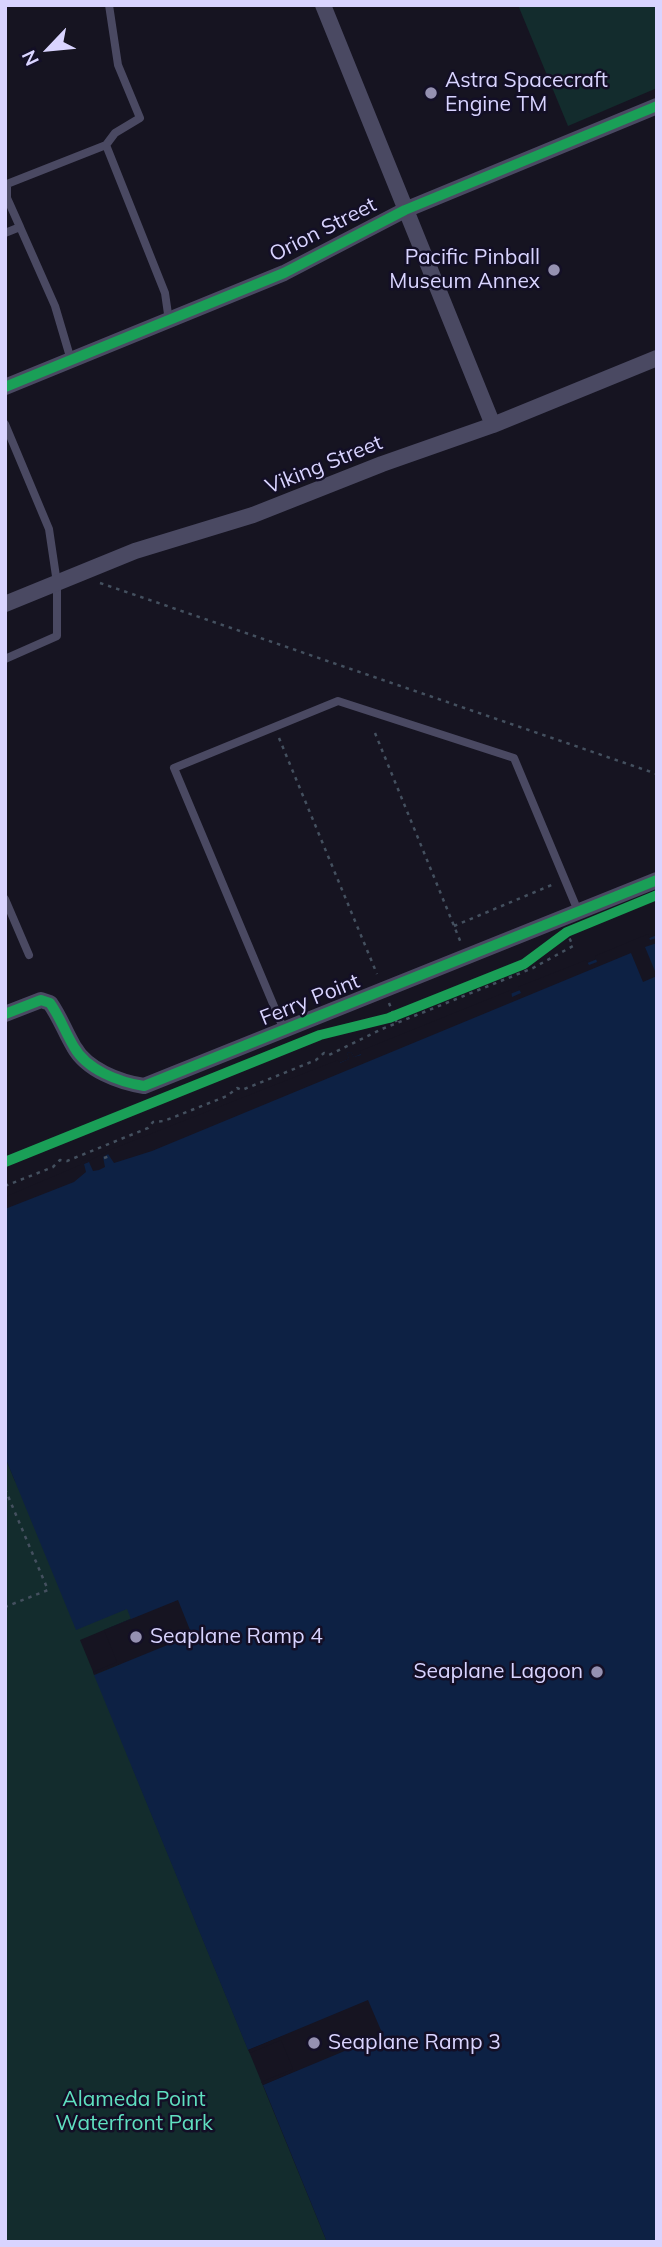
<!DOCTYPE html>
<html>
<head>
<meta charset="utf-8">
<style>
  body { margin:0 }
  #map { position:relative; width:662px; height:2247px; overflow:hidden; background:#161421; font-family:Mulish,sans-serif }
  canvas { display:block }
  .frame { position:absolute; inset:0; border:7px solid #d9d4ff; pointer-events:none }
  .north { position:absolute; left:14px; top:14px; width:70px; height:70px; -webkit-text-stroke:5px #130f26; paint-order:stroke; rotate:244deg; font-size:19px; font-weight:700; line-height:28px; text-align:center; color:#d9d4ff }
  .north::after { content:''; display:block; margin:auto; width:24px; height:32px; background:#d9d4ff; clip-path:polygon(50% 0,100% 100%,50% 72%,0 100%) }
</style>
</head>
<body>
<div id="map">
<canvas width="662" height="2247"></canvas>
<div class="frame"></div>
<div class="north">N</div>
</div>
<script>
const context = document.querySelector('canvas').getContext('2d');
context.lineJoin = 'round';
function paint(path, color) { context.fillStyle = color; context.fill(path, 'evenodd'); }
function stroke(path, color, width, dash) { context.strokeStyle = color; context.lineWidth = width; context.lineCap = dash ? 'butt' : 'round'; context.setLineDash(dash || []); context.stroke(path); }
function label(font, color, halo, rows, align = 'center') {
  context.font = font + ' Mulish,sans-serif'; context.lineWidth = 5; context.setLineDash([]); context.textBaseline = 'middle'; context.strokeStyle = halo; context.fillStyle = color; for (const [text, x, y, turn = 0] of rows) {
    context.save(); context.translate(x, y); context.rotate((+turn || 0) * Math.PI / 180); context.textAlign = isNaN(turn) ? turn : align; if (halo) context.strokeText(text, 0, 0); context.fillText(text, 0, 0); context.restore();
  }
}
paint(new Path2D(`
  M518 5H657V88L568 126Z
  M5 1457 15 1481 142 1614 80 1640 94 1674 160 1648 132 1766 327 2242H5Z`), '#132c2d');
paint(new Path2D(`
  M657 935V2242H327L263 2085 297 2070 283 2036 248 2050 94 1675 121 1664 107 1629 131 1619 127 1609 76 1630 5 1457V1201L83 1164 349 1059 347 1053 351 1052 354 1057 361 1054Z`), '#0d2144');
paint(new Path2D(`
  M648 934 650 940 657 938V943L645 947 657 976 643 982 631 953 152 1151 114 1163 108 1154 103 1157 105 1167 99 1170 93 1171 89 1162 84 1164 86 1172 74 1182 5 1209V1197L80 1165 82 1161 91 1160 107 1151 338 1060 340 1063 349 1059 347 1053 351 1052 354 1057 361 1055 360 1051 511 990 512 997 521 993 518 987 586 960 589 965 597 962 595 956Z
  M178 1600 192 1635 94 1675 93 1672 117 1662 104 1630Z
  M368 2000 383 2035 263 2085 261 2082 293 2069 281 2040 250 2053 248 2050Z`), '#161421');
stroke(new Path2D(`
  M100 583 657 774
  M375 733 461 943
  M279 738 377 974
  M454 926 554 884
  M389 1003 397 1023
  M104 1158 110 1156
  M5 1186 53 1167 60 1160 67 1161 148 1128 153 1122 164 1121 227 1096 237 1088 242 1090 316 1060 324 1053 329 1055 382 1029 533 968 573 946 567 933
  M5 1489 48 1590 5 1607`), '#44505f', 2.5, [3.5, 5]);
stroke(new Path2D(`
  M106 145 115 133 140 118 118 65 109 5
  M20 227 7 198V184L106 145 165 293 169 321
  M5 233 20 227 55 306 71 360
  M5 424 49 529 57 583V636L5 659
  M5 899 29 955
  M284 1030 174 768 338 701 514 758 578 911`), '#4a4962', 8);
stroke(new Path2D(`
  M323 5 493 425
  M5 387 284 273 405 210 657 106
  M5 604 135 551 253 515 382 464 493 425 657 358
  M5 1014 41 1000 50 1003C60 1017 65 1032 74 1047 87 1070 119 1082 144 1086L657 880`), '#4a4962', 16);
stroke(new Path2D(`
  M5 387 284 273 405 210 657 106
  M5 1014 41 1000 50 1003C60 1017 65 1032 74 1047 87 1070 119 1082 144 1086L657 880
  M5 1162 320 1035 389 1018 524 964 567 932 657 895`), '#1a9f57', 10);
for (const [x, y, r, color] of [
  [431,93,7,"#9591b1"],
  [554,270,7,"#9591b1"],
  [136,1637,7,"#9591b1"],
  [597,1672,7,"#9591b1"],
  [314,2043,7,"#9591b1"]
]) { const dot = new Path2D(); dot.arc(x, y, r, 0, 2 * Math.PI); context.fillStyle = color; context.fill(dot); stroke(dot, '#130f26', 2.5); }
label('21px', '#d9d4ff', '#130f26', [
  ["Astra Spacecraft",445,81],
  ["Engine TM",445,105],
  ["Pacific Pinball",540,258,"right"],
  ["Museum Annex",540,282,"right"],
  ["Seaplane Ramp 4",150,1637],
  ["Seaplane Lagoon",583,1672,"right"],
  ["Seaplane Ramp 3",328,2043]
], 'left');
label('21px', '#d9d4ff', '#130f26', [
  ["Orion Street",323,230,-27],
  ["Viking Street",324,465,-22],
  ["Ferry Point",310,1000,-22]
]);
label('21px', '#5fe0c0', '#130f26', [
  ["Alameda Point",134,2100],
  ["Waterfront Park",134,2124]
]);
</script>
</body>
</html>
